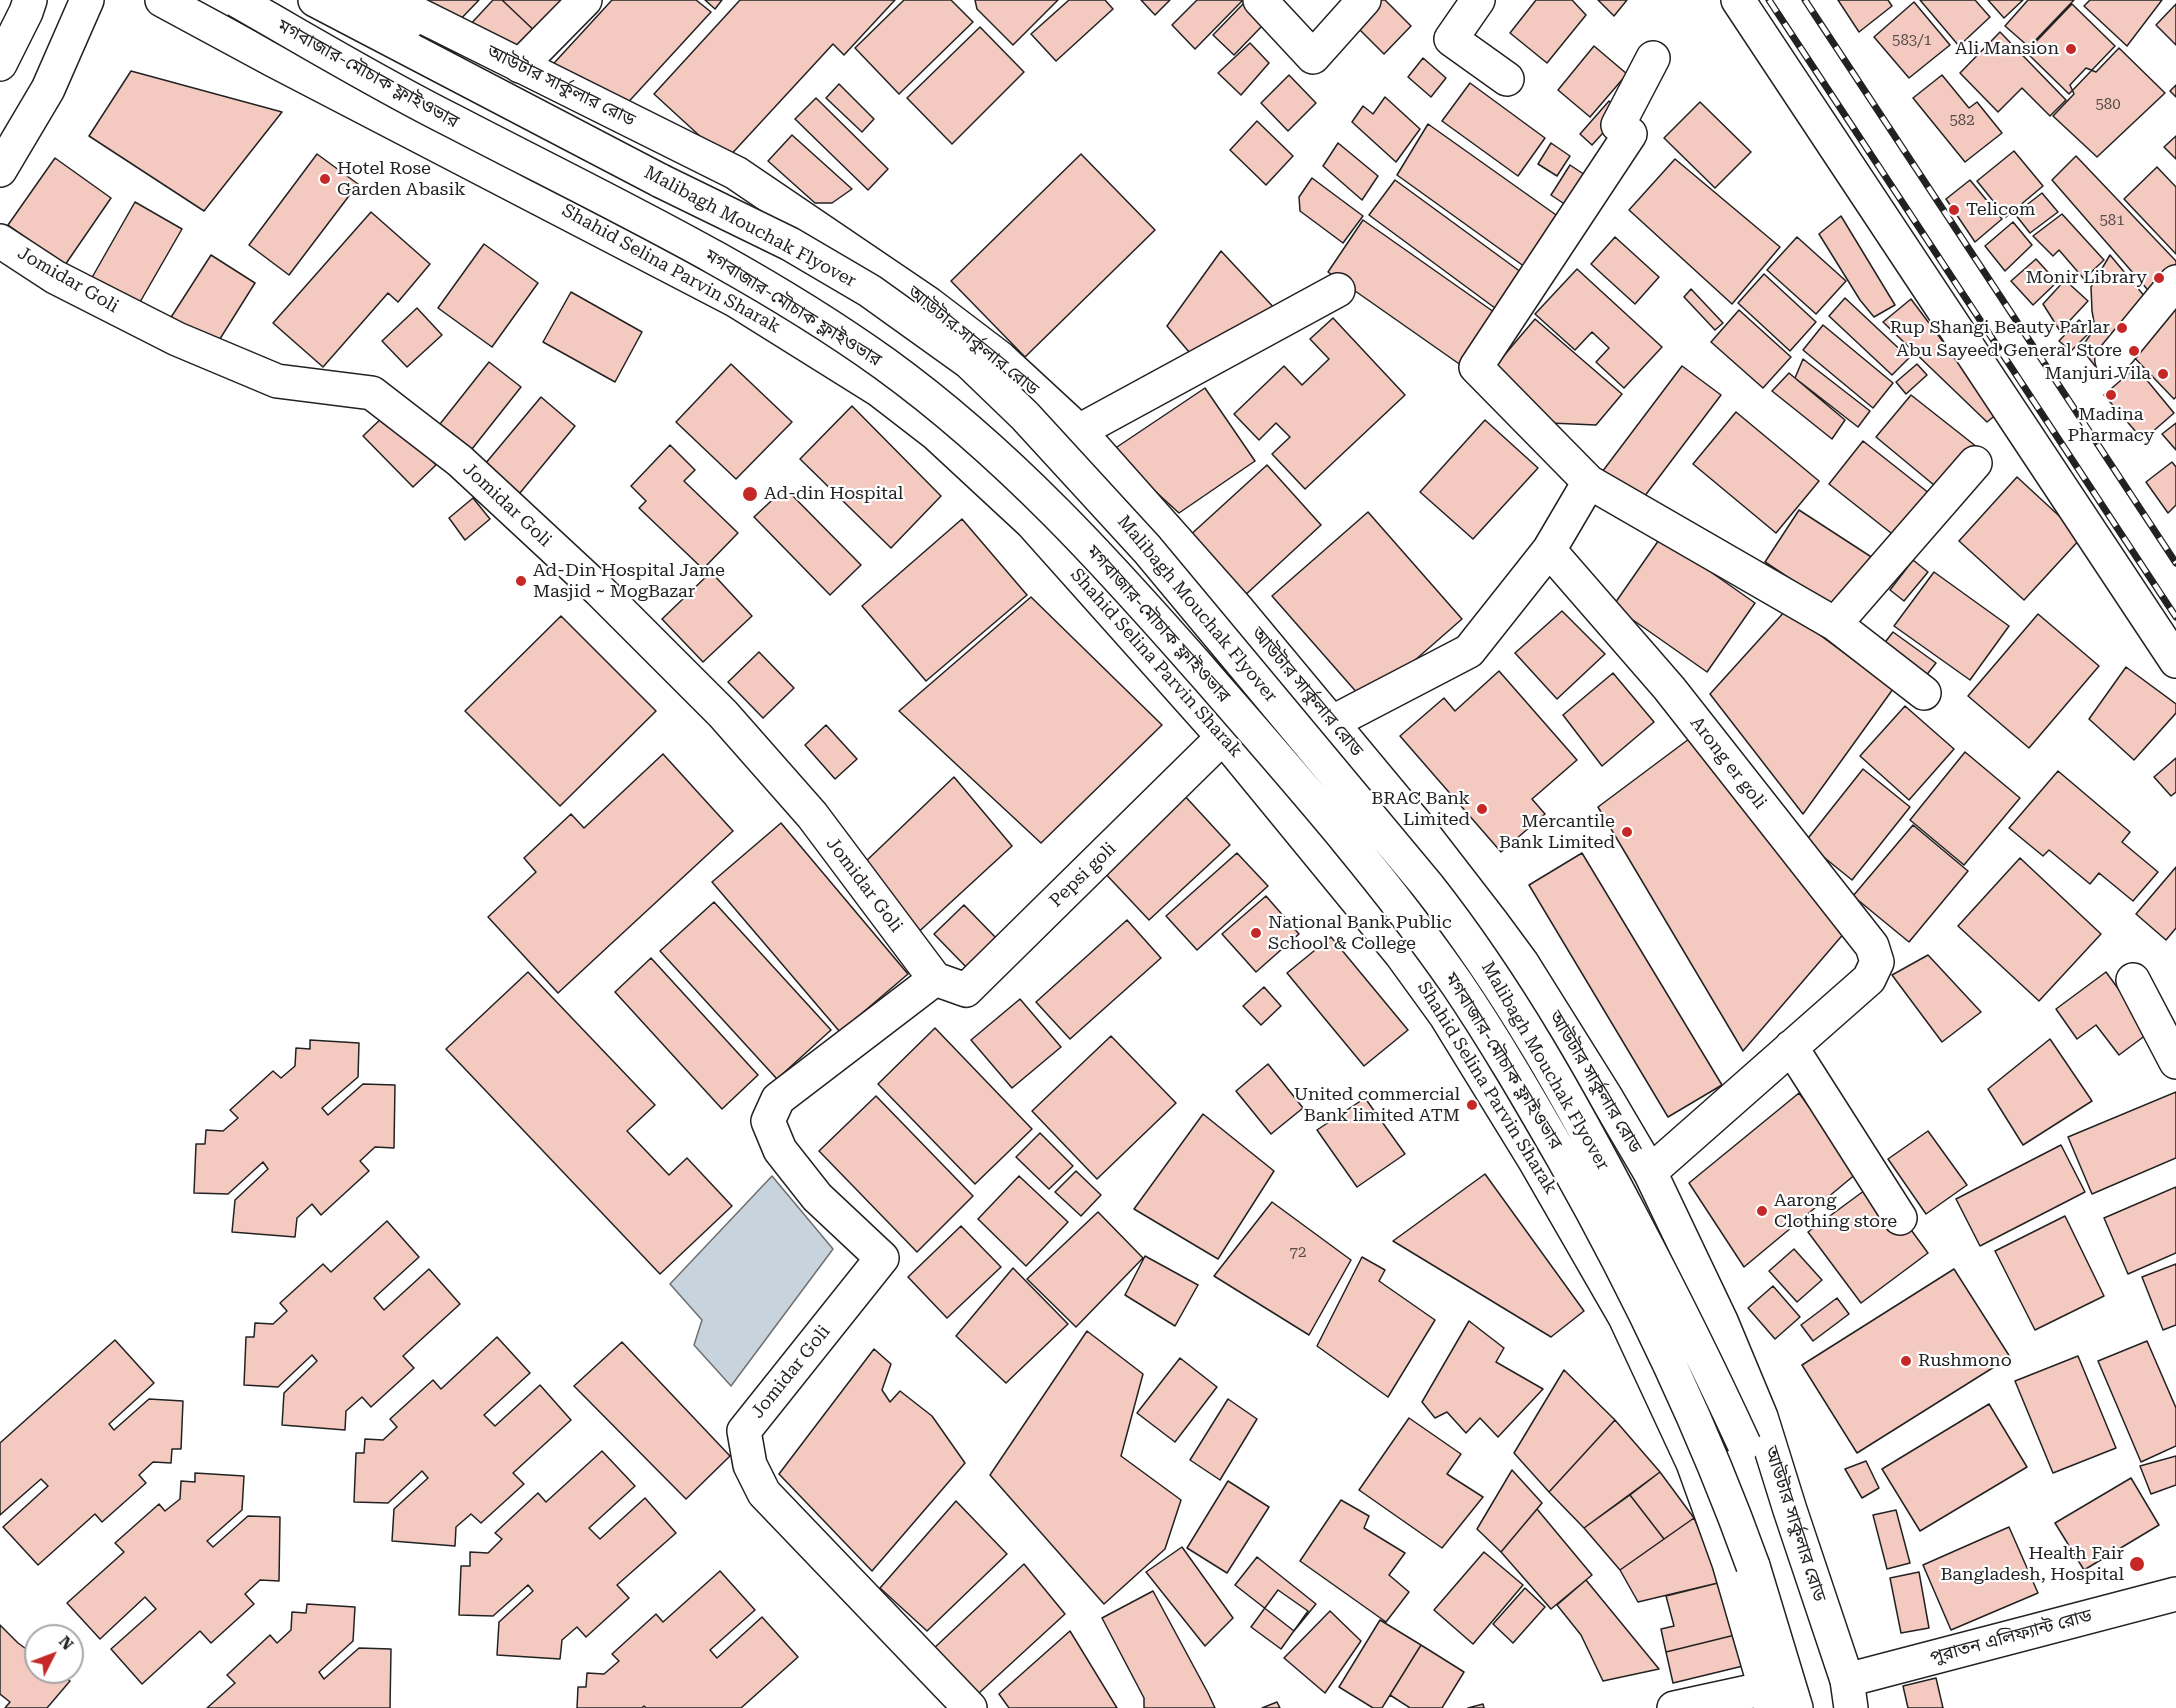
<!DOCTYPE html>
<html>
<head>
<meta charset="utf-8">
<style>
  body { margin:0 }
  #map { position:relative; width:2176px; height:1708px; overflow:hidden; background:#fff; font-family:"Roboto Serif",serif }
  canvas { display:block }
  .north { position:absolute; left:24px; top:1624px; width:60px; height:60px; box-sizing:border-box; background:#fff; border:2px solid #a7a7a7; border-radius:50%; rotate:48deg; font-size:16px; font-weight:700; line-height:24px; text-align:center; color:#222 }
  .north::after { content:''; display:block; margin:auto; width:21px; height:27px; background:#c62828; clip-path:polygon(50% 0,100% 100%,50% 72%,0 100%) }
</style>
</head>
<body>
<div id="map">
<canvas width="2176" height="1708"></canvas>
<div class="north">N</div>
</div>
<script>
const context = document.querySelector('canvas').getContext('2d');
context.lineJoin = 'round';
function paint(path, color) { context.fillStyle = color; context.fill(path, 'evenodd'); }
function stroke(path, color, width, dash) { context.strokeStyle = color; context.lineWidth = width; context.lineCap = dash ? 'butt' : 'round'; context.setLineDash(dash || []); context.stroke(path); }
function label(font, color, halo, rows, align = 'center') {
  context.font = font + ' "Roboto Serif","Noto Sans Bengali",serif'; context.lineWidth = 4.5; context.setLineDash([]); context.textBaseline = 'middle'; context.strokeStyle = halo; context.fillStyle = color; for (const [text, x, y, turn = 0] of rows) {
    context.save(); context.translate(x, y); context.rotate((+turn || 0) * Math.PI / 180); context.textAlign = isNaN(turn) ? turn : align; if (halo) context.strokeText(text, 0, 0); context.fillText(text, 0, 0); context.restore();
  }
}
const water = new Path2D(`
  M772 1176 833 1249 731 1386 694 1345 702 1320 670 1284Z`);
paint(water, '#c7d3dd');
stroke(water, '#6f6f6f', 1.5);
const building = new Path2D(`
  M426 0H479L453 27Z
  M493 0H502L540 36 521 56 467 28Z
  M502 0H575L540 36Z
  M612 0H696L711 12 622 109 544 74Z
  M705 0H722L715 9Z
  M740 0H895L844 55 833 44 726 160 654 94Z
  M904 0H951L973 22 899 94 855 48Z
  M975 0H1058L1013 45 977 9Z
  M1069 0H1105L1113 9 1056 61 1031 34Z
  M1141 0H1170L1155 15Z
  M1197 0H1243L1195 49 1172 25Z
  M1377 0H1385L1411 26 1384 54 1354 24Z
  M1536 0H1572L1586 15 1547 63 1510 33Z
  M1598 0H1627L1614 16Z
  M1838 0H1888L1892 6 1859 32Z
  M1920 0H1975L1990 17 1959 46Z
  M1988 0H2023L2004 18Z
  M2028 0H2074L2029 47 2005 26Z
  M2090 0H2162L2127 46 2084 6Z
  M1914 2 1950 45 1909 78 1874 37Z
  M1243 4 1263 25 1234 55 1213 35Z
  M2072 4 2115 46 2069 94 2026 52Z
  M2176 4V45L2156 25Z
  M980 27 1024 72 952 144 907 98Z
  M2000 32 2066 100 2050 116 2022 88 1998 112 1960 73Z
  M1250 43 1269 63 1241 95 1218 73Z
  M1594 46 1627 74 1590 117 1558 90Z
  M2119 48 2165 93 2097 157 2053 116 2074 94 2070 85 2086 68 2096 72Z
  M1423 58 1446 78 1431 97 1408 77Z
  M131 71 282 112 204 211 89 136Z
  M1289 75 1316 103 1288 131 1261 103Z
  M1942 75 1969 108 1977 102 2002 133 1965 162 1913 98Z
  M1470 83 1545 138 1518 176 1442 121Z
  M839 84 874 119 862 132 826 98Z
  M2176 85V97L2170 91Z
  M1385 97 1420 129 1396 162 1352 122 1363 106 1373 114Z
  M816 98 888 169 868 190 795 119Z
  M1609 101 1622 112 1592 145 1580 134Z
  M1700 102 1751 152 1715 188 1664 138Z
  M1257 121 1293 156 1266 185 1230 150Z
  M1428 124 1566 222 1532 272 1397 175Z
  M792 135 852 189 832 203H815L768 161Z
  M2176 136V159L2164 147Z
  M1338 143 1378 176 1362 200 1323 166Z
  M1551 143 1570 156 1557 176 1538 164Z
  M2014 151 2043 186 2006 217 1977 181Z
  M317 154 358 184 289 275 249 245Z
  M1081 154 1155 230 1025 357 951 281Z
  M2076 156 2176 261V271L2154 297 2052 180Z
  M55 158 111 198 65 265 8 225Z
  M1675 159 1780 247 1732 304 1629 210Z
  M1570 165 1594 181 1575 211 1551 195Z
  M2157 167 2176 187V254L2124 199Z
  M1312 178 1363 216 1343 243 1300 211 1299 197Z
  M1395 180 1525 275 1499 311 1369 215Z
  M1970 180 2002 219 1975 242 1946 199Z
  M2042 193 2058 212 2030 233 2015 214Z
  M135 202 182 229 132 316 86 288Z
  M371 212 430 264 398 302 388 293 323 367 273 323Z
  M2062 214 2104 260 2084 279 2059 250 2053 256 2033 236Z
  M1841 216 1895 305 1874 317 1860 300 1819 234Z
  M1363 220 1501 317 1465 368 1328 272Z
  M2013 222 2032 245 2005 271 1985 246Z
  M1615 237 1659 277 1635 304 1591 264Z
  M1797 237 1846 281 1816 314 1767 270Z
  M484 244 538 283 492 347 438 308Z
  M1221 251 1278 312 1195 359 1167 326Z
  M211 255 255 283 213 350 168 322Z
  M2110 255 2151 304 2095 366 2081 348 2095 328 2092 311 2091 287Z
  M2036 259 2057 282 2033 305 2011 281Z
  M1577 269 1662 347 1624 388 1596 362 1609 348 1592 332 1575 350 1535 314Z
  M1764 274 1816 322 1790 351 1738 303Z
  M2065 280 2088 301 2060 331 2043 304Z
  M1691 289 1723 323 1715 330 1684 297Z
  M571 292 642 332 615 382 543 342Z
  M1845 298 1909 358 1892 375 1829 316Z
  M1911 299 1997 414 1987 422 1883 322Z
  M2176 304V397L2174 399 2128 351Z
  M417 308 442 335 407 367 382 341Z
  M1739 310 1791 357 1763 388 1711 342Z
  M1333 318 1405 395 1305 489 1272 454 1290 437 1276 423 1259 440 1234 414 1284 366 1302 385 1329 359 1310 339Z
  M1535 319 1622 394 1596 425 1550 423 1490 372Z
  M2079 320 2091 331 2071 351 2059 341Z
  M1823 325 1893 383 1873 408 1803 350Z
  M1803 359 1870 411 1858 427 1795 378Z
  M489 362 521 387 472 449 440 424Z
  M731 364 792 422 736 479 676 422Z
  M1917 364 1927 375 1906 394 1896 382Z
  M1682 366 1721 395 1641 501 1602 472Z
  M2136 367 2174 413 2143 440 2104 395Z
  M1789 373 1845 420 1832 439 1772 391Z
  M1205 388 1255 461 1179 513 1111 451Z
  M1911 395 1982 451 1946 495 1876 437Z
  M541 397 575 426 515 499 480 470Z
  M852 406 941 496 891 548 800 459Z
  M1736 412 1819 481 1776 533 1693 464Z
  M386 414 436 465 413 487 363 436Z
  M1485 420 1538 468 1473 539 1420 492Z
  M2176 423V450L2162 434Z
  M1863 441 1944 505 1910 548 1829 484Z
  M670 445 695 470 684 481 738 533 703 569 639 508 646 501 631 486Z
  M2172 462 2176 467V505L2168 513 2146 482Z
  M1267 465 1321 525 1242 598 1187 538Z
  M2017 477 2082 537 2024 600 1959 541Z
  M785 488 861 565 830 595 754 517Z
  M473 498 490 519 465 540 449 518Z
  M1799 510 1876 560 1842 613 1765 562Z
  M1368 512 1462 619 1366 703 1272 596Z
  M962 519 1027 595 926 681 862 606Z
  M1661 537 1755 603 1707 672 1613 606Z
  M1913 560 1928 572 1904 601 1890 590Z
  M711 572 752 616 703 662 662 619Z
  M1934 572 2009 626 1970 680 1894 626Z
  M1031 597 1162 725 1041 843 899 711Z
  M1786 610 1893 689 1803 814 1710 694Z
  M1562 611 1605 654 1557 699 1515 653Z
  M2038 614 2099 666 2029 748 1968 696Z
  M561 616 656 711 560 806 465 711Z
  M1893 632 1936 663 1921 682 1879 650Z
  M759 652 794 688 763 718 728 682Z
  M2126 667 2176 704V713L2134 760 2089 719Z
  M1499 671 1577 760 1532 799 1545 814 1501 852 1400 736 1444 698 1455 711Z
  M1613 673 1654 722 1602 766 1563 715Z
  M1905 706 1954 749 1909 800 1860 756Z
  M826 725 857 759 835 779 805 745Z
  M1697 733 1846 931 1743 1051 1598 807Z
  M1965 752 2020 798 1964 865 1910 820Z
  M663 754 733 831 558 993 488 917 536 872 524 858 571 814 584 828Z
  M2176 758V792L2171 796 2154 777Z
  M1863 769 1910 807 1852 880 1805 842Z
  M2058 771 2130 832 2122 842 2158 872 2133 901 2099 873 2090 884 2049 850 2043 856 2009 828Z
  M954 777 1012 846 912 938 863 864Z
  M1183 794 1230 845 1149 920 1102 870Z
  M781 823 908 974 840 1032 712 882Z
  M1913 825 1968 871 1909 942 1853 896Z
  M1237 853 1268 886 1197 950 1166 916Z
  M1582 853 1722 1085 1668 1117 1529 885Z
  M2020 858 2101 934 2039 1001 1958 926Z
  M2176 867V928L2166 940 2136 914Z
  M1266 896 1299 934 1256 972 1222 934Z
  M714 902 831 1030 777 1079 660 951Z
  M964 905 999 941 969 970 934 934Z
  M1127 920 1161 958 1070 1039 1036 1002Z
  M1331 937 1408 1030 1364 1066 1287 973Z
  M1928 955 1981 1012 1942 1042 1892 975Z
  M651 958 758 1075 722 1109 615 992Z
  M528 972 655 1105 627 1131 669 1175 687 1158 732 1206 660 1274 446 1049Z
  M2106 972 2150 1032 2119 1055 2096 1025 2077 1039 2056 1009Z
  M1264 987 1281 1006 1261 1025 1243 1006Z
  M1020 999 1061 1047 1012 1088 971 1040Z
  M935 1028 1032 1129 975 1184 878 1084Z
  M1111 1036 1176 1103 1097 1179 1032 1111Z
  M2050 1039 2092 1101 2023 1145 1988 1089Z
  M310 1040 359 1043 358 1077 322 1108 328 1115 363 1084 395 1085 394 1148 375 1147 360 1161 369 1171 321 1215 312 1204 297 1218 295 1237 232 1232 235 1200 268 1169 263 1162 228 1194 194 1193 196 1144H205L206 1130 223 1131 238 1118 230 1110 273 1071 281 1078 295 1066 296 1048 310 1049Z
  M1268 1064 1303 1108 1271 1134 1236 1091Z
  M2176 1092V1158L2092 1194 2068 1137Z
  M1799 1093 1857 1173 1744 1267 1689 1183Z
  M876 1096 973 1196 917 1252 819 1151Z
  M1365 1098 1405 1154 1357 1187 1317 1130Z
  M1203 1114 1274 1171 1218 1259 1134 1209Z
  M1928 1131 1967 1185 1926 1214 1888 1159Z
  M1040 1133 1073 1166 1049 1189 1016 1157Z
  M2061 1145 2085 1192 1980 1246 1956 1199Z
  M1076 1171 1101 1195 1081 1216 1055 1192Z
  M1485 1174 1584 1311 1551 1337 1393 1241Z
  M1019 1176 1068 1222 1026 1266 978 1219Z
  M1876 1182 1928 1253 1861 1303 1808 1232Z
  M2176 1187V1253L2128 1274 2104 1218Z
  M1272 1202 1351 1260 1309 1335 1214 1276Z
  M1098 1212 1143 1258 1076 1327 1027 1279Z
  M2065 1216 2104 1296 2035 1330 1995 1251Z
  M387 1221 419 1257 374 1298 384 1310 429 1269 460 1304 403 1356 414 1368 371 1407 362 1397 346 1411 345 1430 282 1425 284 1393 317 1361 312 1355 278 1387 244 1385 246 1337H254L255 1323 273 1324 287 1311 280 1303 323 1264 331 1272Z
  M961 1226 1001 1267 947 1318 908 1277Z
  M1794 1249 1822 1280 1797 1302 1769 1271Z
  M1145 1256 1198 1285 1175 1326 1125 1295Z
  M1362 1257 1385 1270 1379 1281 1435 1320 1388 1397 1317 1346Z
  M2176 1264V1325L2163 1330 2142 1277Z
  M1013 1268 1068 1324 1006 1383 956 1336Z
  M1954 1269 2010 1357 1857 1453 1802 1365Z
  M1773 1286 1800 1317 1775 1339 1748 1308Z
  M1837 1298 1849 1314 1813 1341 1801 1325Z
  M1469 1321 1504 1348 1496 1362 1543 1389 1498 1437 1480 1418 1466 1433 1447 1412 1435 1418 1422 1402Z
  M1087 1331 1143 1374 1121 1456 1181 1500 1165 1549 1104 1604 990 1475Z
  M497 1337 530 1373 484 1415 495 1426 540 1385 571 1420 513 1473 524 1484 481 1523 471 1514 456 1527 455 1546 392 1541 394 1509 428 1478 422 1471 388 1503 354 1502 356 1453H364L365 1439 383 1440 397 1427 390 1419 433 1380 441 1389Z
  M115 1340 154 1383 109 1424 114 1430 149 1399 183 1401 181 1449H172L171 1463 153 1462 139 1475 146 1483 102 1522 95 1514 38 1565 3 1527 48 1486 41 1479 0 1515V1443Z
  M2147 1341 2176 1408V1446L2141 1462 2098 1361Z
  M622 1342 730 1456 686 1499 574 1386Z
  M874 1349 891 1364 882 1390 890 1402 900 1391 932 1416 965 1463 872 1571 779 1474Z
  M2078 1356 2116 1448 2053 1473 2015 1381Z
  M1180 1358 1217 1387 1175 1442 1137 1413Z
  M1564 1370 1615 1420 1549 1492 1514 1453Z
  M1228 1399 1257 1419 1220 1480 1190 1460Z
  M1989 1404 2027 1467 1920 1531 1882 1469Z
  M1409 1418 1461 1454 1447 1474 1483 1497 1442 1548 1359 1490Z
  M1615 1420 1660 1472 1584 1528 1549 1492Z
  M602 1451 635 1486 589 1528 600 1539 645 1498 676 1533 617 1585 629 1598 586 1637 577 1627 562 1640 560 1659 497 1655 499 1622 533 1591 528 1585 493 1616 459 1615 461 1566H470V1552L488 1553 502 1539 495 1533 538 1493 546 1502Z
  M2176 1456V1485L2151 1494 2140 1466Z
  M1866 1461 1879 1488 1862 1498 1845 1469Z
  M1512 1470 1542 1503 1501 1552 1477 1529Z
  M1660 1472 1694 1518 1664 1539 1630 1495Z
  M195 1473 244 1476 242 1510 207 1541 213 1547 248 1516 280 1517 279 1581 260 1580 245 1594 254 1604 211 1643 200 1631 142 1684 111 1649 156 1609 145 1597 100 1639 67 1603 124 1552 115 1543 159 1504 165 1511 180 1499 181 1481 195 1482Z
  M2131 1478 2159 1525 2084 1570 2055 1523Z
  M1228 1481 1269 1507 1227 1573 1187 1548Z
  M1630 1495 1664 1539 1620 1570 1584 1528Z
  M1341 1500 1369 1516 1364 1528 1405 1553 1389 1575 1409 1592 1386 1622 1300 1561Z
  M956 1501 1007 1554 927 1631 880 1588Z
  M1537 1509 1592 1575 1551 1609 1501 1552Z
  M1896 1510 1910 1563 1887 1569 1873 1515Z
  M1694 1518 1722 1582 1638 1602 1620 1570Z
  M2009 1527 2038 1593 1951 1630 1923 1565Z
  M1182 1547 1233 1618 1205 1646 1146 1572Z
  M1484 1552 1523 1585 1473 1644 1434 1610Z
  M1257 1557 1316 1604 1294 1631 1235 1585Z
  M1024 1564 1065 1614 979 1693 932 1650Z
  M720 1571 755 1610 710 1650 717 1658 762 1617 798 1657 741 1708H646L644 1706 642 1708H577L578 1687H586L587 1673 604 1674 619 1661 612 1654 656 1614 663 1622Z
  M1919 1572 1929 1628 1901 1633 1890 1578Z
  M1586 1580 1659 1669 1603 1681 1581 1635 1557 1605Z
  M1722 1582 1735 1635 1666 1652 1661 1629 1674 1626 1666 1596Z
  M1525 1588 1545 1607 1513 1643 1493 1624Z
  M1278 1590 1308 1611 1281 1649 1251 1627Z
  M1153 1591 1208 1693 1215 1708H1144V1698L1102 1618Z
  M307 1604 355 1607 353 1641 319 1672 324 1679 359 1648 391 1649 390 1708H207L235 1683 227 1675 270 1635 277 1643 291 1630 292 1612 306 1613Z
  M1330 1611 1361 1641 1325 1693 1284 1658Z
  M1380 1620 1421 1645 1382 1708H1373L1339 1687Z
  M0 1625 18 1643 36 1656V1672H59L70 1681 47 1708H5L10 1702 0 1694Z
  M1070 1631 1117 1708H1009L999 1694Z
  M1735 1635 1743 1666 1673 1683 1666 1652Z
  M1421 1645 1464 1672 1442 1708H1410L1390 1695Z
  M1936 1678 1943 1708H1908L1903 1686Z
  M1277 1702 1280 1708H1262Z
  M1483 1704 1484 1708H1468Z`);
paint(building, '#f3c9c0');
stroke(building, '#222', 1.5);
const street = new Path2D(`
  M1260 0 1313 57 1364 0
  M1478 0 1451 39 1507 79
  M1738 0 2176 661
  M1653 58 1618 125 1630 134 1476 367 1589 482 1835 624 1924 693
  M520 66 585 0
  M0 241 55 277 177 339 277 381 372 393 460 461 600 591 723 714 812 815 935 979 778 1099 768 1121 780 1150 817 1197 882 1258 744 1431 750 1465 764 1493 970 1708
  M2112 360 2176 282
  M1079 431 1338 290
  M1549 550 1669 688 1872 946 1877 962 1869 979 1650 1172
  M1835 624 1975 463
  M1333 722 1469 651 1549 550 1589 482
  M935 979 966 990 1223 737
  M2133 980 2176 1062
  M1791 1047 1900 1218`);
const secondary = new Path2D(`
  M1847 1680 2176 1594
  M1674 1708 1766 1688`);
const primary = new Path2D(`
  M162 0 273 60 735 300 879 390 936 434 1032 523 1223 737 1401 954 1446 1016 1534 1159 1625 1317 1693 1463 1729 1563 1771 1708
  M315 0 661 181
  M357 0 407 24
  M389 0 736 173 929 304 1000 358 1079 431 1238 610 1416 824 1491 921 1522 963 1604 1094 1650 1172 1721 1321 1761 1417 1790 1510 1847 1680 1851 1708
  M0 64 26 12 30 0
  M0 170 48 89 87 0
  M1753 1566 1796 1708`);
stroke(street, '#222', 36);
stroke(secondary, '#222', 36);
stroke(primary, '#222', 36);
stroke(street, '#fff', 33);
stroke(secondary, '#fff', 33);
stroke(primary, '#fff', 33);
const rail = new Path2D(`
  M1769 0 2176 617
  M1805 0 2176 563`);
stroke(rail, '#222', 7);
stroke(rail, '#fff', 4.5, [14]);
const primaryBridge = new Path2D(`
  M236 0C308 41 379 84 453 121 599 197 751 268 885 364 1008 453 1109 565 1208 678 1294 777 1382 876 1457 984 1495 1040 1529 1099 1563 1158 1637 1289 1702 1424 1753 1566
  M661 181 790 244 870 291 969 362 1025 416 1147 549 1427 885C1509 989 1572 1103 1633 1220 1672 1294 1709 1368 1744 1444`);
stroke(primaryBridge, '#222', 36, []);
stroke(primaryBridge, '#fff', 33);
for (const [x, y, r, color] of [
  [2071,49,6,"#c62828"],
  [325,179,6,"#c62828"],
  [1954,210,6,"#c62828"],
  [2159,278,6,"#c62828"],
  [2122,328,6,"#c62828"],
  [2134,351,6,"#c62828"],
  [2163,374,6,"#c62828"],
  [2111,395,6,"#c62828"],
  [750,494,8,"#c62828"],
  [521,581,6,"#c62828"],
  [1482,809,6,"#c62828"],
  [1627,832,6,"#c62828"],
  [1256,933,6,"#c62828"],
  [1472,1105,6,"#c62828"],
  [1762,1211,6,"#c62828"],
  [1906,1361,6,"#c62828"],
  [2137,1564,8,"#c62828"]
]) { const dot = new Path2D(); dot.arc(x, y, r, 0, 2 * Math.PI); context.fillStyle = color; context.fill(dot); stroke(dot, '#fff', 2); }
label('15px', '#564c4a', null, [
  ["583/1",1912,41],
  ["580",2108,105],
  ["582",1962,121],
  ["581",2112,221],
  ["72",1298,1253]
]);
label('18px', '#222', '#fff', [
  ["Ali Mansion",2059,49],
  ["Hotel Rose",337,169,"left"],
  ["Garden Abasik",337,190,"left"],
  ["Telicom",1966,210,"left"],
  ["Monir Library",2147,278],
  ["Rup Shangi Beauty Parlar",2110,328],
  ["Abu Sayeed General Store",2122,351],
  ["Manjuri Vila",2151,374],
  ["Madina",2111,415,"center"],
  ["Pharmacy",2111,436,"center"],
  ["Ad-din Hospital",764,494,"left"],
  ["Ad-Din Hospital Jame",533,571,"left"],
  ["Masjid ~ MogBazar",533,592,"left"],
  ["BRAC Bank",1470,799],
  ["Limited",1470,820],
  ["Mercantile",1615,822],
  ["Bank Limited",1615,843],
  ["National Bank Public",1268,923,"left"],
  ["School & College",1268,944,"left"],
  ["United commercial",1460,1095],
  ["Bank limited ATM",1460,1116],
  ["Aarong",1774,1201,"left"],
  ["Clothing store",1774,1222,"left"],
  ["Rushmono",1918,1361,"left"],
  ["Health Fair",2124,1554],
  ["Bangladesh, Hospital",2124,1575]
], 'right');
label('18px', '#222', '#fff', [
  ["মগবাজার-মৌচাক ফ্লাইওভার",368,74,29],
  ["আউটার সার্কুলার রোড",561,86,26],
  ["Malibagh Mouchak Flyover",750,227,28],
  ["Shahid Selina Parvin Sharak",671,269,29],
  ["Jomidar Goli",68,280,30],
  ["মগবাজার-মৌচাক ফ্লাইওভার",793,308,32],
  ["আউটার সার্কুলার রোড",973,341,39],
  ["Jomidar Goli",507,505,43],
  ["Malibagh Mouchak Flyover",1197,609,50],
  ["মগবাজার-মৌচাক ফ্লাইওভার",1158,624,48],
  ["Shahid Selina Parvin Sharak",1156,663,48],
  ["আউটার সার্কুলার রোড",1307,692,50],
  ["Arong er goli",1728,763,52],
  ["Pepsi goli",1083,875,-44],
  ["Jomidar Goli",864,885,53],
  ["মগবাজার-মৌচাক ফ্লাইওভার",1503,1061,58],
  ["Malibagh Mouchak Flyover",1545,1066,60],
  ["আউটার সার্কুলার রোড",1595,1082,59],
  ["Shahid Selina Parvin Sharak",1487,1088,58],
  ["Jomidar Goli",791,1372,-51],
  ["আউটার সার্কুলার রোড",1795,1524,72],
  ["পুরাতন এলিফ্যান্ট রোড",2011,1637,-15]
]);
</script>
</body>
</html>
